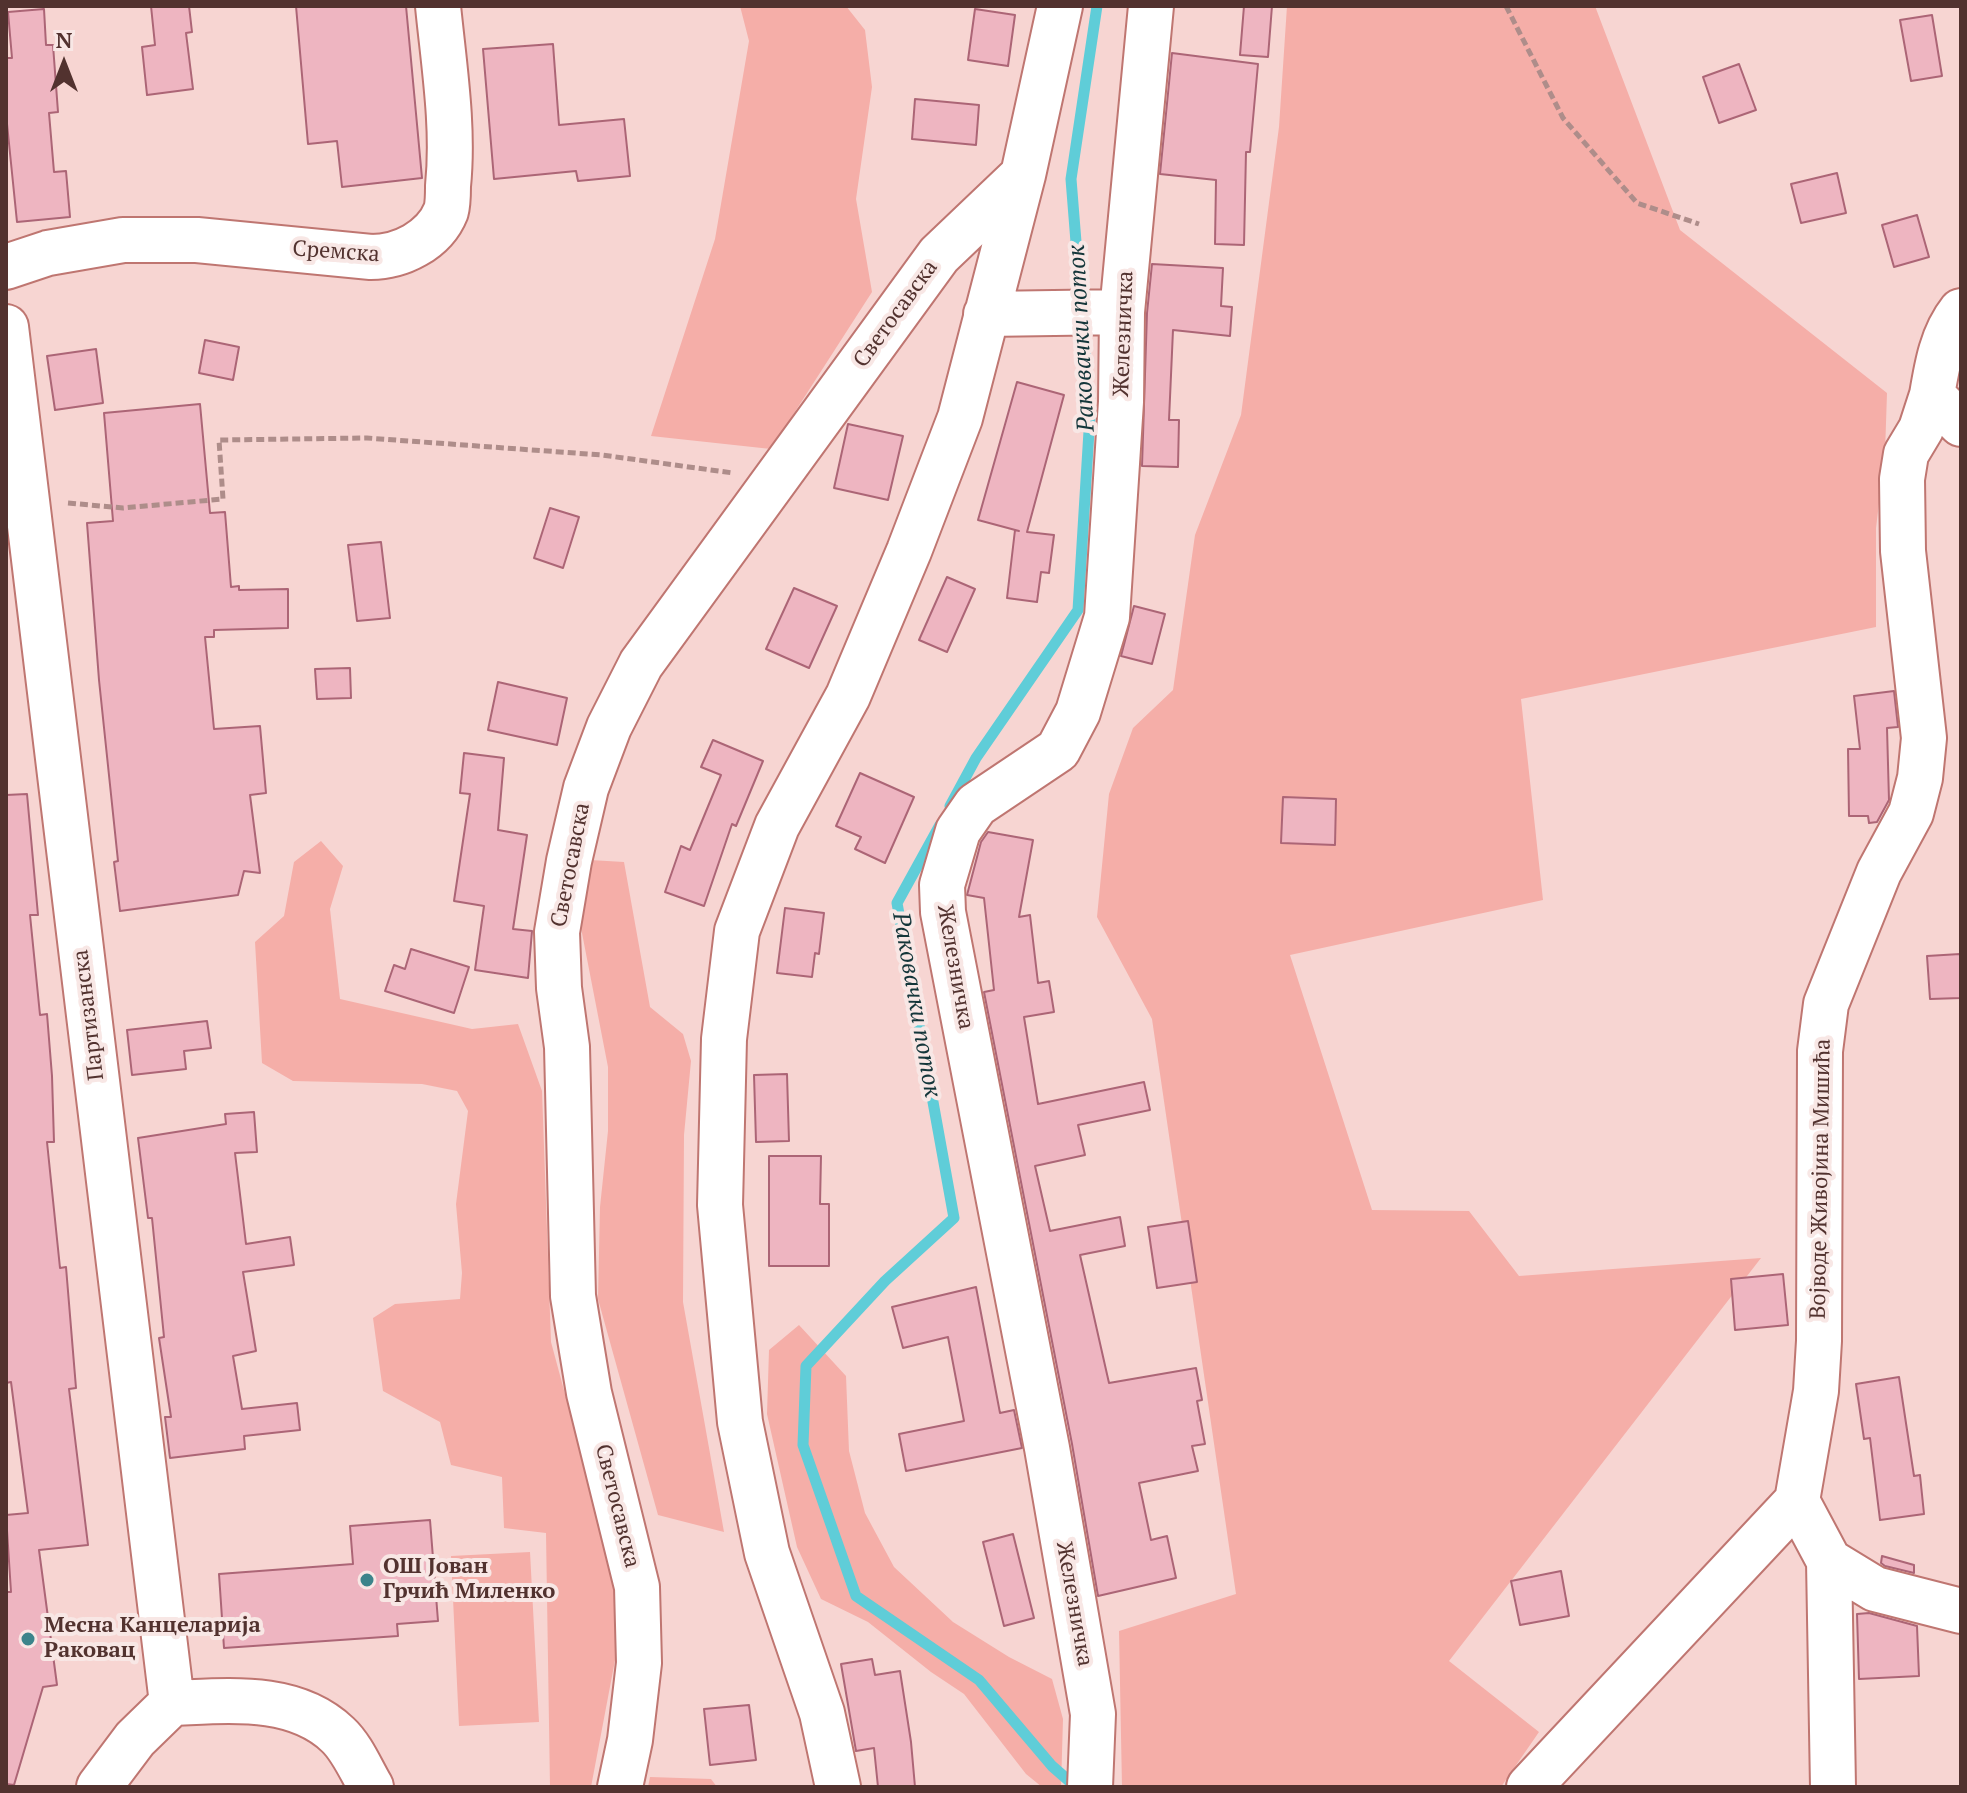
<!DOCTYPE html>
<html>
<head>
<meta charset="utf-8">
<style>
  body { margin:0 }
  #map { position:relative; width:1967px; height:1793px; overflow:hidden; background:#f7d5d2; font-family:"PT Serif",serif }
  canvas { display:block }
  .frame { position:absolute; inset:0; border:8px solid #52322f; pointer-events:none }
  .north { position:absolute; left:24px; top:24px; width:80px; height:80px; -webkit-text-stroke:6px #f8e7e5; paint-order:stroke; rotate:0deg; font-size:22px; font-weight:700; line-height:32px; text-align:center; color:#52322f }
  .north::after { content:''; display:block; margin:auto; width:28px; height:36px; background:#52322f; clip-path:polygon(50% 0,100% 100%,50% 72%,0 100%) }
</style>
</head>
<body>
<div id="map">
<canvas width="1967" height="1793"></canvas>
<div class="frame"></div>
<div class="north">N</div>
</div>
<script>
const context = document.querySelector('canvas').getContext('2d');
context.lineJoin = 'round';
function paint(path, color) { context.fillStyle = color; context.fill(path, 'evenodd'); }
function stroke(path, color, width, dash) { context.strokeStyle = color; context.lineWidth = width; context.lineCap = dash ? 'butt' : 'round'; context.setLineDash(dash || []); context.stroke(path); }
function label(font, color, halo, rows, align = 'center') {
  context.font = font + ' "PT Serif",serif'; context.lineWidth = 8; context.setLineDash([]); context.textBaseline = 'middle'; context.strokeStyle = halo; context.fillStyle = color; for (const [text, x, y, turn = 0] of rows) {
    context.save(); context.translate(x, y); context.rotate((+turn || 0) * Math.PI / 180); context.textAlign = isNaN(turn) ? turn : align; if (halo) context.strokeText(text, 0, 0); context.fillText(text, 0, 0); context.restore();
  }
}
paint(new Path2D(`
  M740 6H846L865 30 872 87 856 199 872 292 771 449 651 436 715 239 749 41Z
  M1287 6H1595L1680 230 1887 393 1885 453 1876 528V627L1521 699 1543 900 1290 955 1372 1210 1469 1211 1519 1276 1761 1258 1449 1661 1539 1732 1501 1787H1122L1119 1631 1236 1594 1152 1019 1097 917 1109 794 1133 728 1173 690 1195 535 1241 415 1279 127Z
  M321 841 343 866 330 909 340 999 472 1029 518 1024 542 1091 551 1342 617 1587 616 1655 591 1787H550L546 1533 504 1528 502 1477 451 1465 440 1422 383 1391 373 1318 395 1304 460 1299 462 1273 456 1204 468 1111 457 1091 422 1084 293 1081 262 1063 255 942 284 916 294 862Z
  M590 860 624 862 650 1007 683 1034 691 1061 684 1135 683 1302 724 1532 658 1515 598 1299 600 1207 608 1131V1067L575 897Z
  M799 1325 846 1376 849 1451 865 1513 894 1567 953 1622 1009 1657 1052 1679 1063 1719 1061 1787H1042L1026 1774 964 1694 931 1672 868 1622 821 1599 797 1547 767 1414 769 1350Z
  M530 1552 539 1722 459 1726 451 1556Z
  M650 1777 711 1779 717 1787H648Z`), '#f5aea8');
stroke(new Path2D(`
  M1081 305 1071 179 1097 6
  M950 806 976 758 1078 610 1090 415 1083 322
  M940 825 897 903 954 1218 885 1281 806 1366 803 1445 856 1596 979 1680 1052 1766 1076 1787`), '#5fcdd8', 11);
const building = new Path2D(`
  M151 6H189L192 32 186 33 193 89 147 95 142 47 155 45Z
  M296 6H406L422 178 342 187 337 141 308 144Z
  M1244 6H1272L1268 57 1240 55Z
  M44 9 46 45H53L58 112 49 113 54 172 66 171 70 217 17 222 6 114V58H12L8 12Z
  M975 9 1015 15 1008 66 968 60Z
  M1932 15 1942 76 1911 81 1900 20Z
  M553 44 559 125 624 119 630 176 578 181 576 171 494 179 483 49Z
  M1172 53 1258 64 1250 152H1246L1244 245 1215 244 1216 180 1160 174Z
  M1739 64 1756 110 1719 123 1703 77Z
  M915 99 979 105 976 145 912 139Z
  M1837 173 1846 213 1801 223 1791 184Z
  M1917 215 1929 257 1894 267 1882 225Z
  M1152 264 1223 268 1221 306 1232 307 1230 336 1173 330 1169 420H1179L1178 467 1142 466 1147 313Z
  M205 340 239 347 233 380 199 373Z
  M96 349 103 403 55 410 47 356Z
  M1017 382 1064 395 1027 532 1054 535 1049 573 1041 572 1037 602 1007 598 1015 530 1019 531 978 520Z
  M200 404 210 513 225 512 231 587 239 586V590L288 589V628L214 630V637H205L214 729 260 726 266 793 250 795 260 873 244 871 238 895 120 911 114 862 118 861 99 680 87 523 113 521 104 413Z
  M848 424 903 436 888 500 834 488Z
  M550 508 579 517 563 568 534 558Z
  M381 542 390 618 357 621 348 545Z
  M947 577 975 589 947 652 919 640Z
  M794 588 837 606 809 668 766 649Z
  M1134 606 1165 614 1152 664 1121 656Z
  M350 668 351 698 317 699 315 669Z
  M498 682 567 698 557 745 488 730Z
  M1894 691 1898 727 1887 728 1889 800 1877 822 1869 823 1868 816H1849L1848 749H1860L1854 696Z
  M713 740 763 761 736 826 732 824 704 906 665 892 681 846 690 850 721 775 701 767Z
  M464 753 504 758 498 830 527 835 513 929 532 931 528 978 475 970 484 906 454 901 470 794 460 793Z
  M860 773 914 797 885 863 855 849 861 837 836 826Z
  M27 794 38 915H30L40 1015 47 1014 52 1076 54 1142H47L60 1268 66 1267 76 1388 69 1389 88 1545 39 1550 57 1685 43 1687 14 1785 6 1784V1592H11L6 1515 28 1513 11 1382 6 1383V795Z
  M1283 797 1336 799 1335 845 1281 843Z
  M988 832 1033 840 1019 917 1030 915 1038 983 1049 981 1054 1012 1024 1017 1038 1104 1144 1082 1150 1110 1078 1125 1085 1155 1035 1166 1050 1231 1120 1217 1125 1246 1080 1255 1109 1383 1196 1368 1202 1400 1197 1401 1205 1444 1192 1446 1198 1471 1139 1483 1151 1540 1167 1536 1176 1578 1098 1596 1072 1444 984 992 994 990 984 898 967 895 981 842Z
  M785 908 824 913 819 954 815 953 812 977 777 973Z
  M411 949 469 967 454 1013 385 991 394 965 405 969Z
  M1960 954 1961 998 1930 999 1927 956Z
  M207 1021 211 1048 184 1051 186 1069 132 1075 127 1030Z
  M787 1074 789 1141 756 1142 754 1075Z
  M254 1112 257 1152 235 1153 246 1244 290 1237 294 1265 243 1272 256 1351 233 1356 242 1409 297 1403 300 1430 244 1436 245 1449 170 1458 165 1417H171L159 1338 164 1337 152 1218H148L138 1138 226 1124 225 1114Z
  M769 1156H821L820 1204H829V1266H769Z
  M1188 1221 1197 1282 1157 1288 1148 1227Z
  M1783 1274 1788 1325 1735 1330 1731 1279Z
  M976 1287 1000 1413 1014 1410 1022 1448 906 1471 899 1434 964 1421 948 1337 903 1348 892 1307Z
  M1899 1377 1914 1476 1920 1475 1924 1514 1880 1520 1870 1438 1864 1439 1856 1384Z
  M430 1520 438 1621 397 1624 398 1636 224 1648 219 1574 353 1564 350 1526Z
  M1013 1534 1034 1618 1004 1626 983 1542Z
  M1882 1556 1914 1565V1573L1885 1566 1881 1563Z
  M1561 1571 1569 1616 1520 1625 1511 1581Z
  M1869 1613 1917 1626 1919 1676 1859 1679 1857 1614Z
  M872 1659 875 1675 900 1671 911 1742 915 1787H878L874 1748 856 1751 841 1664Z
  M749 1705 756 1760 710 1765 704 1709Z`);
paint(building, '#eeb5c1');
stroke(building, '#ac6576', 2);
const minor = new Path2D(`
  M6 267 48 253 123 240H197L371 257C400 257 434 241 446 211 448 204 448 194 448 186 454 127 444 66 438 6
  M1961 311C1942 335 1937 365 1932 395L1961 424
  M986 314 1122 312
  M6 327 172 1703
  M1797 1501 1829 1561 1833 1787
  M1829 1561 1875 1589 1961 1611
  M172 1703C228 1701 294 1693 338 1735 352 1748 361 1770 371 1787
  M99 1787 135 1739 172 1703
  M620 1787 630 1740 639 1663 637 1587 589 1393 573 1296 567 1047 559 988 557 932 569 861 586 788 609 727 641 664 939 255 1023 175
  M838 1787 822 1713 767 1553 740 1422 720 1205 724 1039 737 931 777 826 848 696 909 551 960 418 1023 175 1060 6
  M1090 1787 1093 1714 1047 1448 943 912 942 885 958 831 976 805 1058 750 1078 712 1107 617 1121 402 1122 312 1151 6
  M1529 1787 1797 1501 1816 1391 1819 1341 1820 1051 1826 1004 1879 872 1911 813 1920 778 1924 738 1903 551 1902 479 1906 454 1921 429 1932 395`);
stroke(minor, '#bf7671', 48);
stroke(new Path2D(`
  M1506 6 1563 118 1637 203 1699 224
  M68 503 123 508 223 499 219 440 367 438 602 455 733 473`), '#ae8d8a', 5, [8, 4]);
stroke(minor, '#fff', 44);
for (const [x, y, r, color] of [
  [367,1580,8,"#3c848b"],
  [28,1639,8,"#3c848b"]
]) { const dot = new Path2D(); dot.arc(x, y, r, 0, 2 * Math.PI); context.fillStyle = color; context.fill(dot); stroke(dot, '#f8e7e5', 3); }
label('22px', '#52322f', '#f8e7e5', [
  ["Сремска",336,252,4],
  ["Светосавска",896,314,-54],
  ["Железничка",1124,334,-88],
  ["Светосавска",571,865,-79],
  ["Железничка",955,967,80],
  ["Партизанска",89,1015,-97],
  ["Војводе Живојина Мишића",1821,1179,-89],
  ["Светосавска",617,1506,76],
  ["Железничка",1074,1604,80]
]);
label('bold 22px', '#52322f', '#f8e7e5', [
  ["ОШ Јован",383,1567],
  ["Грчић Миленко",383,1592],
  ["Месна Канцеларија",44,1626],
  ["Раковац",44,1651]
], 'left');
label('italic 24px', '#14363a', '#f8e7e5', [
  ["Раковачки поток",1082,338,-93],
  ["Раковачки поток",916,1005,80]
]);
</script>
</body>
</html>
